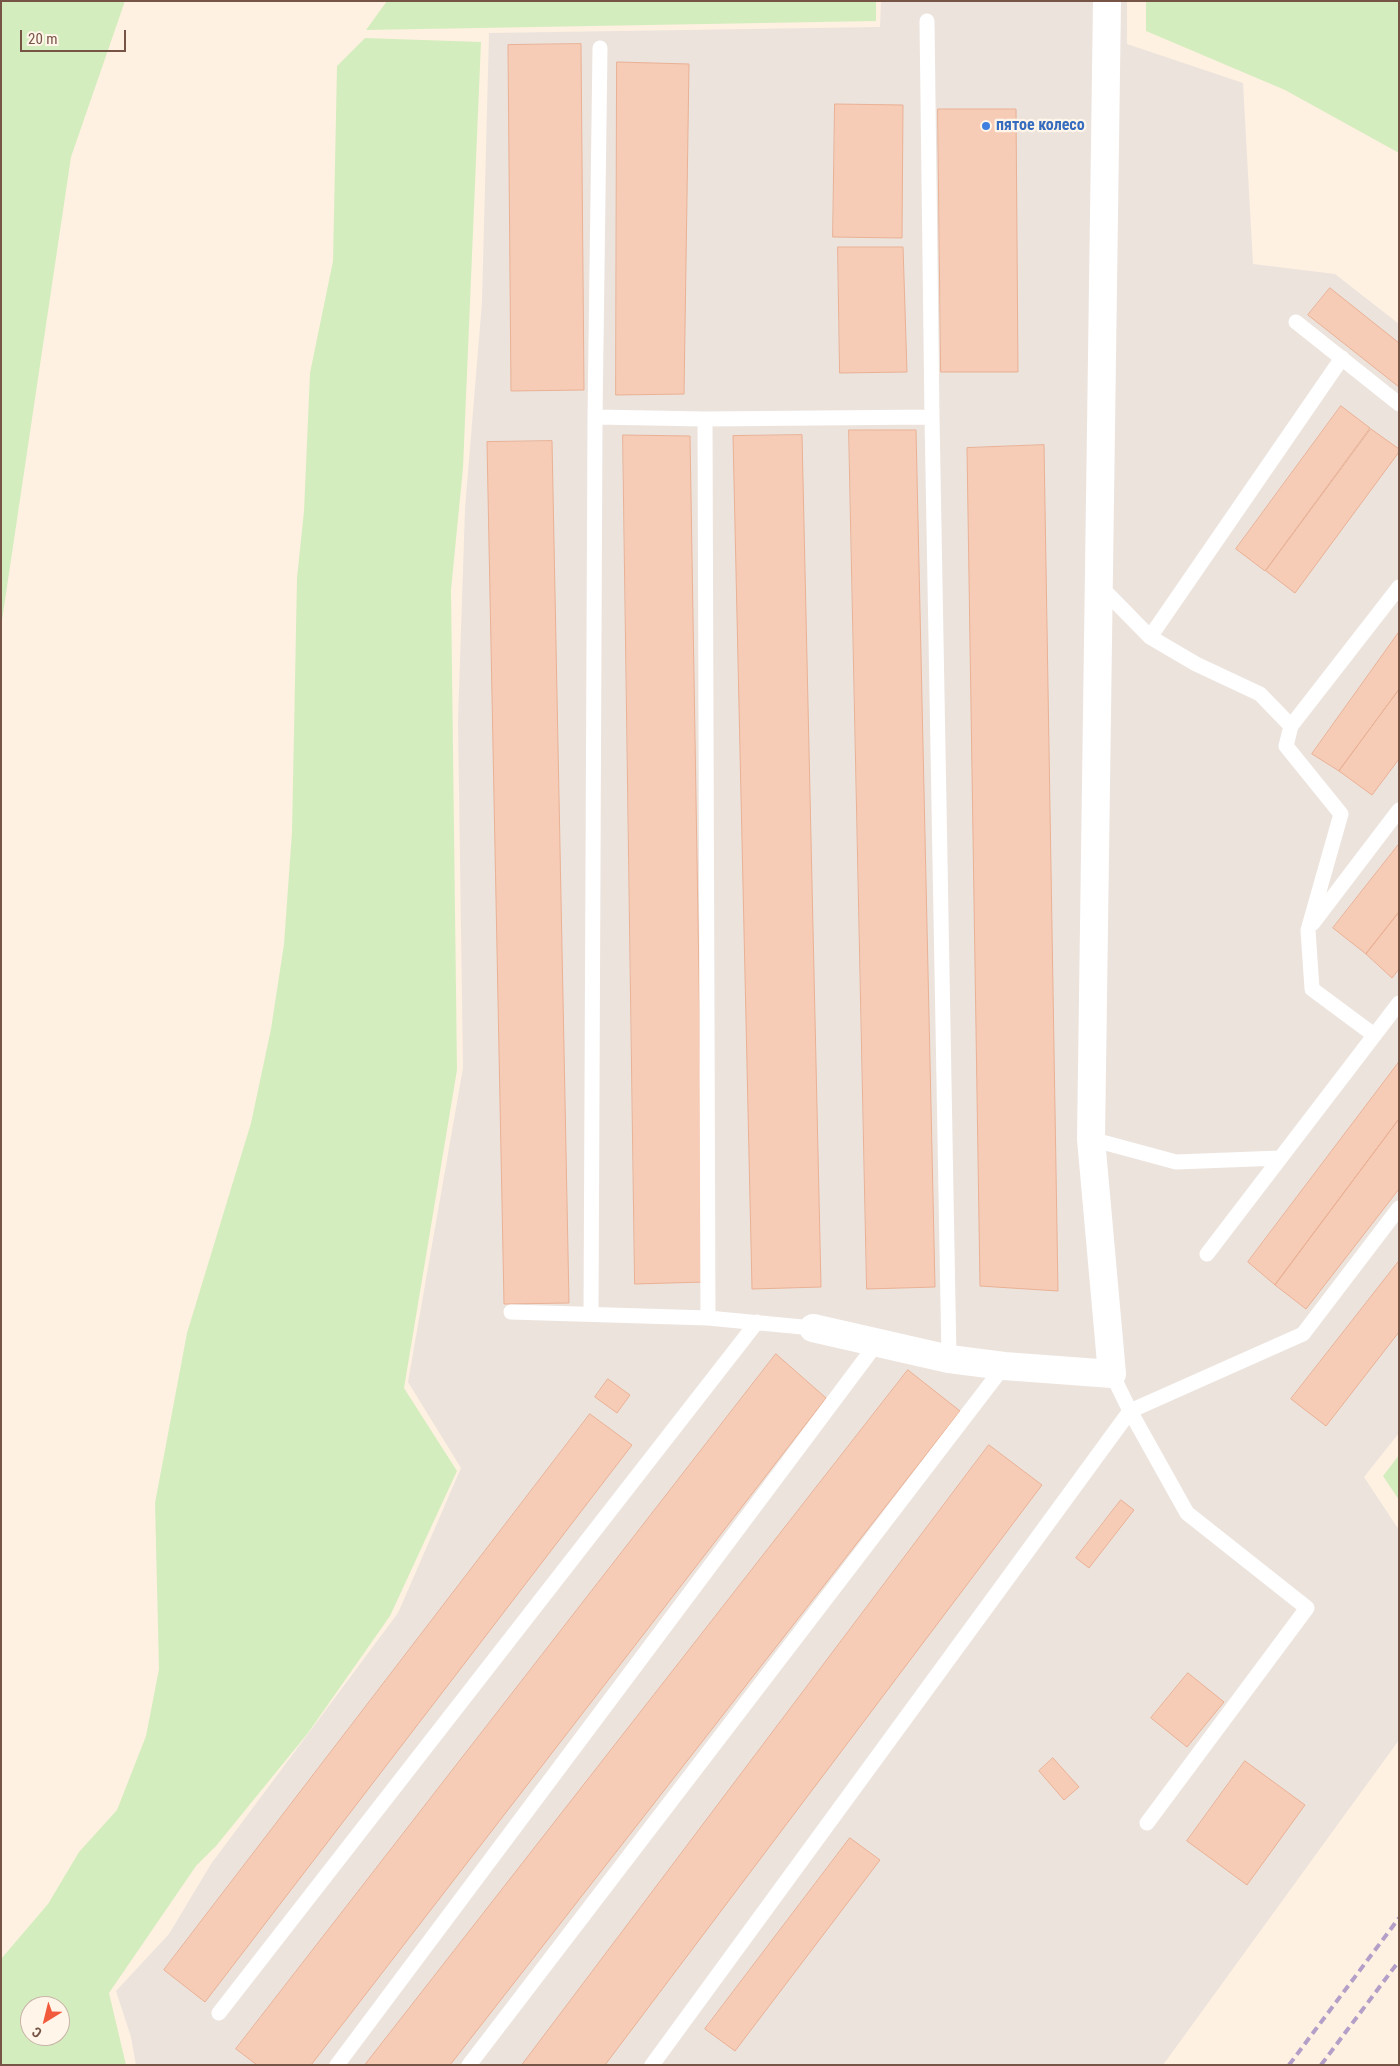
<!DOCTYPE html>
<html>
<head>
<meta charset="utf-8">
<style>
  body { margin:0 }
  #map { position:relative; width:1400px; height:2066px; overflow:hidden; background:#fef1e1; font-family:"Roboto Condensed",sans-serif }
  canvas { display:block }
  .frame { position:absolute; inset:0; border:2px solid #775546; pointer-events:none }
  .north { position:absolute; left:20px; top:1996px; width:50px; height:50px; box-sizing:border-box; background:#fff5e9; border:1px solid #c9b5a8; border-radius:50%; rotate:216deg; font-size:14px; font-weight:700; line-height:20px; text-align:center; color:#775546 }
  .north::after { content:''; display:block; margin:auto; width:18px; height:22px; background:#f25a3c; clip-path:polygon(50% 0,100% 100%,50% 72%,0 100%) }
  .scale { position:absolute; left:20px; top:30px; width:106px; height:22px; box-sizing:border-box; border:2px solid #775546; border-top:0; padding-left:6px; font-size:15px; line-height:18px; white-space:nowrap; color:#775546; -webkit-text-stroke:4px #fff5e9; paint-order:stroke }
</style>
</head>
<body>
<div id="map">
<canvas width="1400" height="2066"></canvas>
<div class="frame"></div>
<div class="north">С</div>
<div class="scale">20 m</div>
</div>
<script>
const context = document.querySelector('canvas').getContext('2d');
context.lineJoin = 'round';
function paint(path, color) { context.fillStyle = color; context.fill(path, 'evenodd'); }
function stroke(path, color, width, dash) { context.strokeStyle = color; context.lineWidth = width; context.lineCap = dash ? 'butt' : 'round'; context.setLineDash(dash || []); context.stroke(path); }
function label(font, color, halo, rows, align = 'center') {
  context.font = font + ' "Roboto Condensed",sans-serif'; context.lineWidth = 4.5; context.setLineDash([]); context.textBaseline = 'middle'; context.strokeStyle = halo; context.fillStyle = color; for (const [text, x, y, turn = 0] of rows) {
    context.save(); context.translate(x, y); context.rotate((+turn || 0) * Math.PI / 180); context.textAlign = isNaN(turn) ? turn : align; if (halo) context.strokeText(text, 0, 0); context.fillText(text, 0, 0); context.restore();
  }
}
paint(new Path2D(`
  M881 1H1127V44L1243 83 1253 264 1335 274 1399 324V1433L1364 1477 1399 1530V1740L1163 2065H136L131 2037 116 1991 169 1934 211 1864 398 1613 461 1468 408 1382 463 1068 458 721 465 509 482 302 489 33 880 27Z`), '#ece3dd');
paint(new Path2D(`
  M1 1H125L71 157 1 627Z
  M387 1H876V21L366 30Z
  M1146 1H1399V153L1285 90 1146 31Z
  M365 38 481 42 463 468 451 590 457 1070 404 1388 457 1471 390 1616 308 1733 216 1846 196 1866 109 1993 126 2065H1V1959L48 1904 79 1852 117 1810 146 1736 159 1669 155 1503 187 1333 251 1123 271 1029 284 944 292 832 297 578 304 511 310 373 333 261 337 66ZM30 2006H60V2036H30Z
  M1399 1455V1500L1383 1476Z`), '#d4edbe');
const building = new Path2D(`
  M581 44 584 390 511 391 508 45Z
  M617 62 689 64 684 394 616 395Z
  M835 104 903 105 902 238 833 237Z
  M938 109H1016L1018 372H941Z
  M838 247H903L907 372 840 373Z
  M1330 288 1399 343V387L1308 315Z
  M1341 406 1370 428 1265 571 1236 549Z
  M1371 429 1399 449V452L1295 593 1266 571Z
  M849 430H916L935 1287 867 1289Z
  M623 435 690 436 704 1282 635 1284Z
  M802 435 821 1287 752 1289 733 436Z
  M552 441 569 1303 504 1304 487 442Z
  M1044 445 1058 1291 980 1286 967 448Z
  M1399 632V689L1339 771 1312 754Z
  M1399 690V759L1372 795 1339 771Z
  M1399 844V912L1366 954 1333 928Z
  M1399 912V969L1392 978 1366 954Z
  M1399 1062V1119L1275 1285 1248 1262Z
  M1399 1119V1189L1306 1309 1275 1285Z
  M1399 1261V1332L1326 1426 1291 1399Z
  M776 1354 826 1398 311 2065H257L236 2049Z
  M908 1370 960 1411 450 2065H365Z
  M608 1379 630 1395 617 1413 595 1397Z
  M590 1414 632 1445 205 2002 164 1970Z
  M989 1445 1042 1485 605 2065H522Z
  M1121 1500 1134 1510 1089 1568 1076 1558Z
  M1188 1673 1224 1702 1187 1747 1151 1718Z
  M1053 1758 1079 1787 1064 1800 1039 1771Z
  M1245 1761 1305 1805 1247 1885 1187 1841Z
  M850 1838 880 1860 735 2051 705 2029Z`);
paint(building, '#f6ccb6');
stroke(building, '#eab195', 1);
stroke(new Path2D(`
  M927 21 932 417 949 1359
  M1296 322 1399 404
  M595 417 705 419 932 417
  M705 419 708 1318
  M1100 586 1150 637 1196 664 1260 694 1291 726
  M1150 637 1342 358
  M1313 923 1399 810
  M1374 1035 1312 989 1308 930 1341 814 1286 746 1291 726 1399 587
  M1091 1139 1176 1162 1280 1158
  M1207 1254 1399 1003
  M511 1312 708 1318 813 1328
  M591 1314 595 417 600 48
  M1147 1823 1307 1608 1187 1513 1130 1411 1303 1334 1399 1208
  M219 2013 757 1322
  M337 2065 877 1343
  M469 2065 1004 1366
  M652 2065 1130 1411 1112 1374`), '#fff', 15);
stroke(new Path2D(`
  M813 1328 949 1359 1004 1366 1112 1374 1091 1139 1107 1`), '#fff', 28);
stroke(new Path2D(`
  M1289 2065 1399 1918
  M1321 2065 1399 1961`), '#b39fc8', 4, [8, 5]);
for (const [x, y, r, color] of [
  [986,126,5,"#3f7fe0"]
]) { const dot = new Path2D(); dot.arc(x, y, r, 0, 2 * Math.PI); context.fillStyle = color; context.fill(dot); stroke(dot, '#fff5e9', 2); }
label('bold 16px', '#366cbe', '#fff5e9', [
  ["пятое колесо",996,126]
], 'left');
</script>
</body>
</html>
